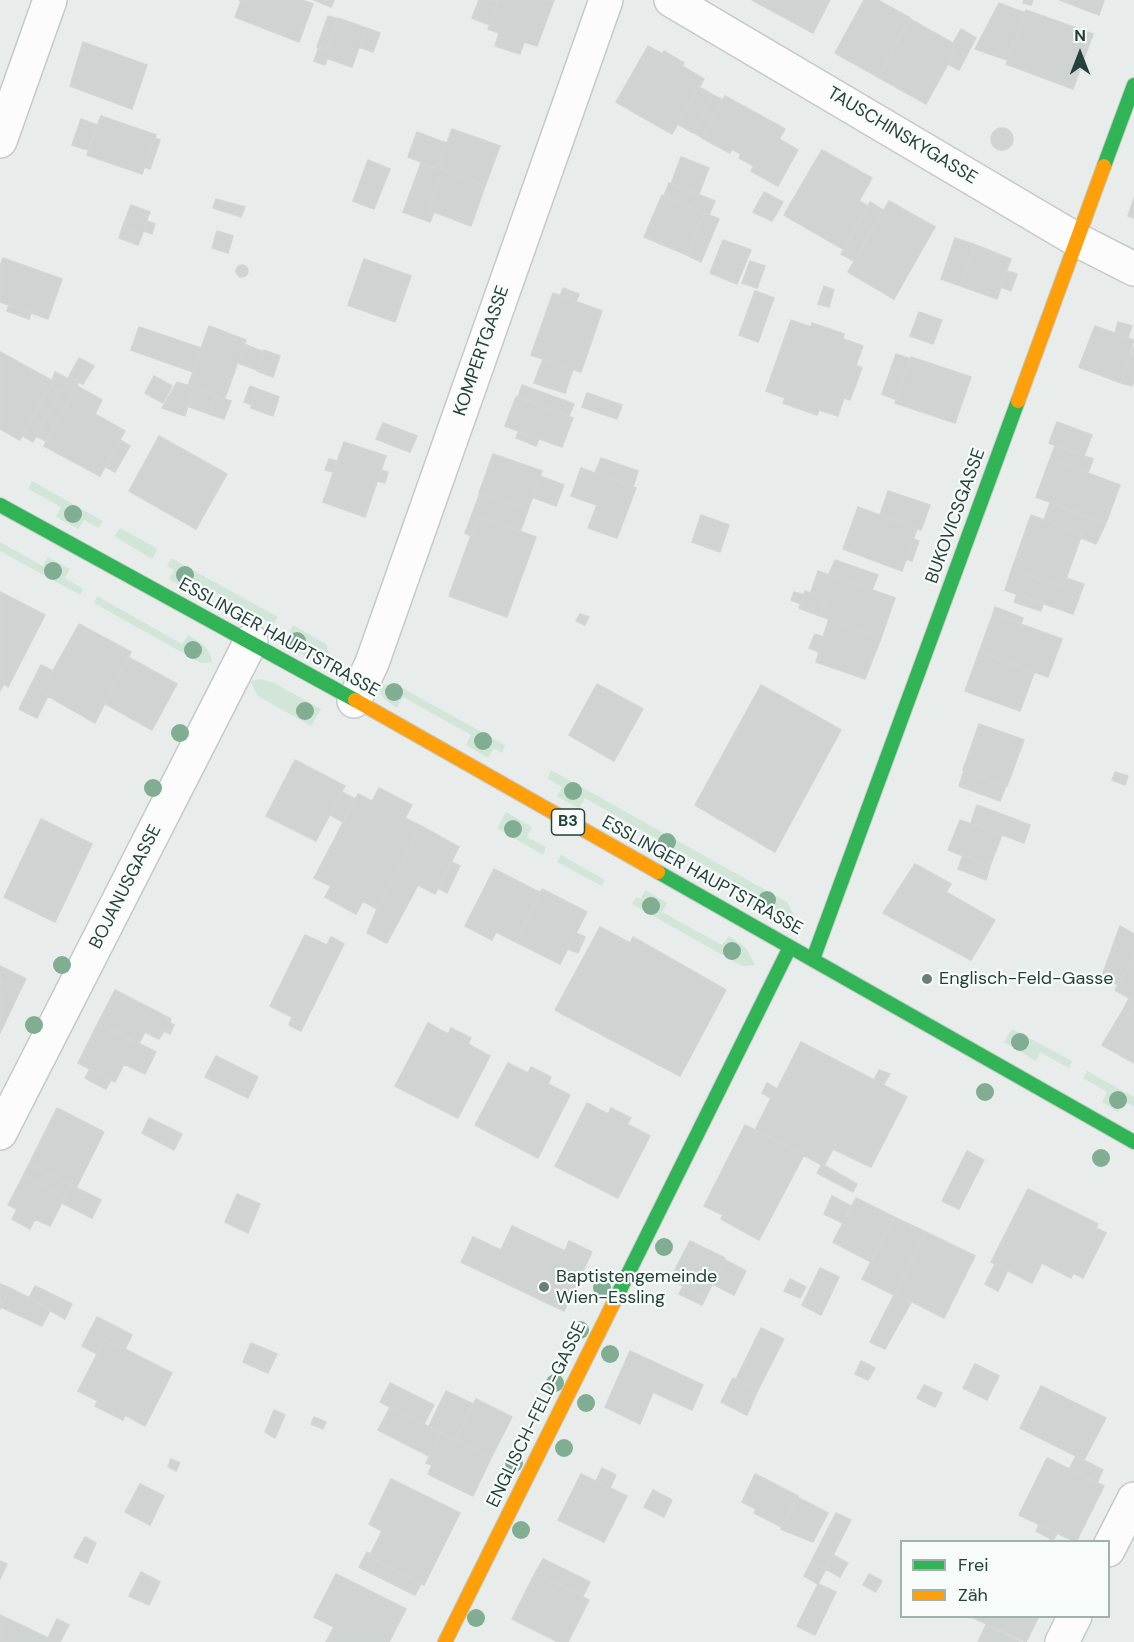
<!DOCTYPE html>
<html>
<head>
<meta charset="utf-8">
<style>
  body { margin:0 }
  #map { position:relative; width:1134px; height:1642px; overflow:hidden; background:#e8edeb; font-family:"DM Sans",sans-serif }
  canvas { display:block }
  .legend { position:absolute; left:900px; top:1540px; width:210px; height:78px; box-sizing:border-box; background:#f7fbf9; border:2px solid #a3b1ad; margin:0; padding:8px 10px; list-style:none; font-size:18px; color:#24423a }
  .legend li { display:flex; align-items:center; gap:12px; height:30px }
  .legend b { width:30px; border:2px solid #a3b1ad }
  .north { position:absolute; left:1050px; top:24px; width:60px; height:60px; -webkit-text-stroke:4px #f7fbf9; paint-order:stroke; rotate:0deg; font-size:16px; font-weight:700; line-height:24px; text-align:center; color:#24423a }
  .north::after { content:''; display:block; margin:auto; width:21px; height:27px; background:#24423a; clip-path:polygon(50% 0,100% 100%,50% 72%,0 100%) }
</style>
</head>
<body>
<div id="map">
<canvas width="1134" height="1642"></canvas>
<ul class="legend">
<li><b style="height:8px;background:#30b455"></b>Frei</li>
<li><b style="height:8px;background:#ff9f0a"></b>Zäh</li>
</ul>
<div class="north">N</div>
</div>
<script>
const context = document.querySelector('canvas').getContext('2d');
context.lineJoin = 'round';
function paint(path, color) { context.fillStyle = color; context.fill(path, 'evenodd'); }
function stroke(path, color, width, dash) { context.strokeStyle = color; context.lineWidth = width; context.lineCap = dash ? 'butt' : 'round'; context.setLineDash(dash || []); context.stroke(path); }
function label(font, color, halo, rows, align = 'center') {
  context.font = font + ' "DM Sans",sans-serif'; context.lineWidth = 4.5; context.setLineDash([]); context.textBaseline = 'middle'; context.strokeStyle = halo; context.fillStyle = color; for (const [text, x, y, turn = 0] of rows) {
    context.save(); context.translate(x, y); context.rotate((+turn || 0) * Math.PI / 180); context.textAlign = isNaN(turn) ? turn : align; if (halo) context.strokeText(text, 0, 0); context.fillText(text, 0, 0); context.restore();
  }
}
paint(new Path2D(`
  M32 481 103 521 99 528 84 520 78 529 56 517 61 507 28 489Z
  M120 528 158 549 152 559 114 536Z
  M0 542 43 566 48 557 70 569 65 578 83 589 80 595 0 551Z
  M171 558 278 617 273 624 196 583 190 592 169 579 174 570 167 566Z
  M97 596 182 644 188 635C201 643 210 647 212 662L201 663 94 603Z
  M293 625 326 644 332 662 318 663 283 644Z
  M261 679 274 683 321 709 311 726 258 696 250 681Z
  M395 684 505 745 502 753 494 748 488 758 466 745 471 735 403 697 397 708 384 699 376 685Z
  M551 770 787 902 795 916C778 921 766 912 751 904L756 895 678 850 672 861 650 848 655 838 585 798 579 808 557 797 562 787 548 779Z
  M506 812 532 827 527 837 546 847 543 855 497 828Z
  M561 855 605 880 602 886 557 862Z
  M645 890 667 903 662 912 722 945 729 936 746 948 755 965 742 966 632 904 636 897 641 899Z
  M1012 1029 1072 1061 1069 1068 1040 1052 1036 1061 1004 1042Z
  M1087 1071 1134 1097V1107L1124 1101 1118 1112 1102 1102 1107 1092 1083 1078Z`), '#d1e6d8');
const building = new Path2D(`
  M239 0H302L313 4 299 42 235 17 241 1Z
  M314 0H334L331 7Z
  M479 0H498L490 25 472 18Z
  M498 0H554L537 46 524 42 520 54 495 46 499 33 488 29Z
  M752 0H830L813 33Z
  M864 0H878L910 18 878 77 835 53Z
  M1024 0H1033L1031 5 1023 3Z
  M1060 0H1104L1099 15Z
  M999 3 1025 13 1007 60 975 49Z
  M1026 10 1093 34 1073 89 1006 64Z
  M328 16 338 19 326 50 317 47Z
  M338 18 366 28 352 67 323 57Z
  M910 19 958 46 926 104 878 77Z
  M366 28 380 33 373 52 359 47Z
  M961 29 976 38 959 70 948 64 958 46 953 43Z
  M83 42 147 65 132 109 70 86Z
  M648 46 662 54 664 51 684 63 682 66 704 79 672 134 616 102Z
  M319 47 326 50 323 57 327 58 325 65 314 61Z
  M699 87 713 95 693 133 678 124Z
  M713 95 723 100 702 138 693 132Z
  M725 96 785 129 779 139 798 150 778 186 751 171 754 166 739 158 741 154 732 149 730 153 702 138Z
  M101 116 156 135 142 174 87 155Z
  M81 119 97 125 88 150 72 145Z
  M991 139a11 11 0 1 1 22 0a11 11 0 1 1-22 0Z
  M452 129 500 146 485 186 443 170 445 167 439 165Z
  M417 132 446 143 439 165 445 167 443 170 408 157Z
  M155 138 160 140 150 169 145 167Z
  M822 150 872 178 859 201 868 206 843 249 784 215Z
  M681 157 709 168 699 194 671 184Z
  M368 160 390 169 374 209 353 201Z
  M421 163 443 170 429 210 434 212 430 222 403 212Z
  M443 170 485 186 471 226 429 210Z
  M669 183 715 201 709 215 664 196Z
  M764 192 783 202 772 221 753 212Z
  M662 195 704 213 687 255 644 237Z
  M1134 198V218L1128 216Z
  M216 199 245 207 241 217 213 208Z
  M889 201 935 227 894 299 848 272Z
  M870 202 883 210 854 261 841 254Z
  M131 205 150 212 148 217 129 210Z
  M129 210 148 217 142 235 122 228Z
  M704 213 719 219 701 262 687 255Z
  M147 221 155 224 152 234 144 231Z
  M122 228 142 235 138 245 119 238Z
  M217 231 233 236 228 253 212 248Z
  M955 238 976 245 961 286 941 279Z
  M723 240 751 250 737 284 710 273Z
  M976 245 1011 259 997 299 961 286Z
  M3 258 62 279 48 319 0 302V266Z
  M364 259 411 276 395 322 348 305Z
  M750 261 765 266 757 288 742 283Z
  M236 271a6 6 0 1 1 12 0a6 6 0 1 1-12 0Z
  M1007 271 1017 274 1011 291 1001 287Z
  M824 286 834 290 829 307 818 304Z
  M563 288 579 294 576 302 560 296Z
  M755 291 774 298 758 342 739 335Z
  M553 293 602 311 581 372 531 355Z
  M9 305 31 313 29 319 7 311Z
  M919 312 942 320 933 344 910 336Z
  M791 320 811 327 812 323 844 334 843 339 863 346 856 365 862 368 850 400 844 398 838 416 819 410 817 415 783 403 785 398 766 391Z
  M1118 322 1132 326 1128 338 1115 333Z
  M209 326 246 340 225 398 188 386Z
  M1095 326 1134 340 1121 383 1079 367Z
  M139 327 201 348 193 372 131 350Z
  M244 344 264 352 257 370 238 363Z
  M1134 347V381L1132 386 1121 383Z
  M264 350 280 356 273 377 257 371Z
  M0 352 53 381 20 440 0 429Z
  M896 354 911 359 897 400 882 394Z
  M911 357 971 377 955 423 895 403Z
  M79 358 94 366 83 384 69 376Z
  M543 359 573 369 565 393 534 383Z
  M55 372 68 379 61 391 50 386Z
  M69 376 79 382 46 441 36 436Z
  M154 376 172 386 163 403 145 393Z
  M177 382 193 387 185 416 162 408Z
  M522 385 574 404 569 416 518 397Z
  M50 386 61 391 33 442 22 435Z
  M77 386 102 400 95 414 125 431 100 476 44 446Z
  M250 386 258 389 252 405 244 402Z
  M193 387 216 396 209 414 187 406Z
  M258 389 279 397 273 416 251 408Z
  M587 393 622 405 617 419 582 407Z
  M216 396 231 401 224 419 209 414Z
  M516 397 573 418 562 447 505 426Z
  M1057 422 1092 435 1084 456 1049 443Z
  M383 423 417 436 410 452 376 439Z
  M518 432 526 435 524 441 516 438Z
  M526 435 539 439 536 446 524 441Z
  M159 436 227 474 196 529 129 491Z
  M120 440 130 446 115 472 106 467Z
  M344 442 386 456 365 517 323 502Z
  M1055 446 1093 459 1088 473 1050 459Z
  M493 454 542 471 528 510 479 493Z
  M601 458 638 471 633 487 595 473Z
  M329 459 337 461 333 472 325 470Z
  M1050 459 1120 485 1106 523 1036 497Z
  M581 468 636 488 617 538 588 528 597 505 571 496Z
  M381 470 388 472 385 483 378 481Z
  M540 476 564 485 556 506 532 497Z
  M888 491 930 505 921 530 880 515Z
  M480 493 528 510 520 532 478 516 471 536 465 533Z
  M1050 503 1106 523 1096 544 1081 538 1082 534 1044 520Z
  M858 507 917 529 902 571 843 549Z
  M701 515 729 525 720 552 692 542Z
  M1031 515 1082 534 1063 587 1012 569Z
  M478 516 536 537 507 617 449 596Z
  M913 539 919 541 912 561 906 559Z
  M835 560 878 575 872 590 829 574Z
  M1012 569 1063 587 1066 578 1084 584 1073 614 1005 590Z
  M818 571 895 598 881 638 820 616 826 598 811 592Z
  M805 591 826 598 820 616 799 608Z
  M0 592 45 615 8 687 4 684 0 691Z
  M794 592 804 595 801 604 791 600Z
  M1017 594 1043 604 1041 611 1014 602Z
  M995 607 1023 618 1021 624 993 614Z
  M580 614 589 617 585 625 576 621Z
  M993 614 1062 639 1048 677 979 652Z
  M829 619 881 638 865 679 816 662 819 652 809 648 815 634 823 637Z
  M79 624 131 652 95 723 41 692Z
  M979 652 1034 673 1020 711 965 691Z
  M128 657 177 684 152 730 104 703Z
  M41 665 53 671 41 692 48 696 37 718 19 709Z
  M597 684 643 709 614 761 569 735Z
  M761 685 841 730 775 852 695 805Z
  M979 724 1024 740 1007 786 963 770Z
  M295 760 345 786 316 841 266 816Z
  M964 771 1006 786 1000 801 959 786Z
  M1115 772 1128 776 1125 785 1112 780Z
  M379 788 412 805 405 818 421 826 377 909 363 901 356 914 325 897 331 886 314 878 358 794 372 801Z
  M342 792 355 799 343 822 330 815Z
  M977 805 1030 825 1024 843 971 823Z
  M41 819 92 844 55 922 4 897Z
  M960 820 1002 835 990 866 948 850Z
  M421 826 459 847 435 894 418 885 387 943 367 933 377 909Z
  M963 855 990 866 986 880 958 869Z
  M452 862 460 866 447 893 438 888Z
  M915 864 951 884 946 892 995 920 971 960 883 913Z
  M494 869 541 893 516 942 496 932 492 940 465 926Z
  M542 889 587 912 560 964 516 942Z
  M1120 926 1134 934V956L1118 985 1102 976Z
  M600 927 630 943 633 937 726 990 680 1076 555 1010Z
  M576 933 585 937 578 953 568 949Z
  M305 935 327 945 331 937 344 944 301 1031 289 1025 292 1017 270 1006Z
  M1134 956V1001L1115 990Z
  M0 966 26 979 20 991 0 981Z
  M0 981 20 991 0 1033Z
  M115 990 171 1019 169 1022 174 1025 170 1034 164 1031 159 1039 145 1032 139 1043 98 1023Z
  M1129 998 1134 1001V1017L1123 1010Z
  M1123 1010 1134 1017V1063L1102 1045Z
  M98 1023 156 1052 145 1074 124 1064 115 1082 78 1063Z
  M428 1023 448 1034 451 1028 471 1038 468 1044 490 1056 458 1118 395 1086Z
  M801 1042 874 1080 879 1070 890 1074 883 1085 907 1097 871 1167 833 1149 824 1166 755 1130 771 1098 762 1093 767 1083 777 1089Z
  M216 1056 258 1077 248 1098 205 1077Z
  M508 1063 528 1073 531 1067 551 1077 548 1084 570 1095 538 1158 475 1125Z
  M90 1069 111 1080 106 1089 85 1078Z
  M587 1103 608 1114 611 1108 631 1118 627 1124 650 1136 618 1198 555 1166Z
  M57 1108 104 1132 76 1188 29 1164Z
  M149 1118 182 1134 174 1150 142 1133Z
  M745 1125 804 1155 759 1240 721 1219 723 1215 704 1206Z
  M967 1151 984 1160 959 1209 942 1201Z
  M29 1164 71 1185 65 1197 23 1176Z
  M822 1164 857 1184 853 1192 817 1173Z
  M23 1176 65 1197 50 1226 35 1219 30 1229 12 1219 17 1209 8 1205Z
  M71 1185 101 1200 92 1218 62 1203Z
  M1028 1189 1098 1224 1096 1228 1106 1233 1083 1278 1073 1273 1071 1278 1042 1263 1032 1283 991 1262Z
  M237 1194 260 1204 248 1233 225 1222Z
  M832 1196 851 1206 843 1223 824 1214Z
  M856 1198 894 1217 871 1262 833 1242Z
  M894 1217 926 1232 894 1295 862 1279Z
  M512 1226 565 1251 569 1241 592 1252 564 1311 461 1262 473 1237 501 1250Z
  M926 1232 975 1256 944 1318 895 1293Z
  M690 1241 725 1258 706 1297 670 1279Z
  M725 1260 746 1271 734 1295 713 1284Z
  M995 1264 1008 1270 998 1291 985 1284Z
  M820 1268 839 1277 821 1315 802 1305Z
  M790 1279 806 1287 800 1298 784 1291Z
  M0 1284 10 1288 0 1309Z
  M35 1286 72 1304 65 1319 29 1298Z
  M683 1286 706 1297 702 1305 679 1294Z
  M10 1288 51 1309 42 1326 1 1307Z
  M895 1293 912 1301 885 1349 870 1342Z
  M97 1317 132 1335 125 1349 105 1339 97 1354 82 1346Z
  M761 1328 784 1339 758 1390 736 1379Z
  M105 1339 172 1373 145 1426 125 1415 123 1420 95 1406 98 1401 78 1391Z
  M251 1343 277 1354 268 1373 243 1362Z
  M630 1351 703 1385 692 1410 653 1392 640 1424 605 1407Z
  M861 1361 875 1368 868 1380 855 1374Z
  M975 1364 999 1376 987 1400 963 1388Z
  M733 1378 758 1390 747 1415 721 1402Z
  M390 1383 434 1405 424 1424 380 1402Z
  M924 1385 942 1393 935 1407 917 1398Z
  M1041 1386 1106 1418 1084 1460 1020 1428Z
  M446 1391 473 1404 455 1440 429 1426Z
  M476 1399 512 1417 491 1458 455 1440Z
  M390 1407 441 1433 429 1456 378 1430Z
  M274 1410 285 1415 275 1438 265 1432Z
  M314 1417 326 1422 323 1429 311 1424Z
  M441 1433 491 1458 473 1496 428 1474 432 1465 426 1463Z
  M1076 1456 1103 1470 1097 1483 1069 1469Z
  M1047 1458 1104 1486 1076 1542 1019 1515Z
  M171 1459 180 1463 176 1471 168 1467Z
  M602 1468 616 1475 610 1488 596 1481Z
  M581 1474 627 1496 604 1542 558 1520Z
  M755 1474 798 1496 782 1527 754 1513 756 1509 742 1502Z
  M391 1479 460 1513 424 1585 369 1557 382 1531 369 1524Z
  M140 1484 164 1496 150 1525 125 1512Z
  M653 1490 672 1500 664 1517 644 1507Z
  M797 1497 828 1513 813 1542 781 1529Z
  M836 1513 851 1520 826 1569 811 1562Z
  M1039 1525 1057 1534 1053 1540 1036 1531Z
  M85 1537 96 1543 87 1563 74 1557Z
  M367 1552 371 1554 369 1557 421 1584 415 1595 359 1567Z
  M833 1555 848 1563 840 1577 826 1569Z
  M543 1559 590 1582 583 1596 535 1573Z
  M0 1561 7 1564 0 1579Z
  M811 1562 826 1569 818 1584 804 1576Z
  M141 1572 160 1582 149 1605 129 1596Z
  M535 1573 589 1600 568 1642H558L512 1619Z
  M336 1574 406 1609 389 1642H326L334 1627 314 1617Z
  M869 1574 882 1581 876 1592 863 1585Z
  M818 1584 836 1592 815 1635 797 1626Z
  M0 1615 48 1638 57 1619 69 1625 60 1642H0Z
  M969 1616H1039L1026 1642Z
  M986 1625 1021 1642H978Z`);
paint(building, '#cfd4d2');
stroke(building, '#d1d6d4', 1.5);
const street = new Path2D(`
  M671 0 1077 240 1134 269
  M0 141 50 0
  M354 701 372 663 606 0
  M0 1133 251 641
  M1108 1550 1134 1499
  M1062 1642 1075 1616`);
const fast = new Path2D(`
  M1104 166 1134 85
  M0 505 355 700
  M658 872 1134 1142
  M813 959 1018 401
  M615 1300 790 947`);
const slow = new Path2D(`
  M1018 401 1104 166
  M355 700 658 872
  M445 1642 615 1300`);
stroke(street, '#c5cac8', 36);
stroke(fast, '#c3cbc8', 16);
stroke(slow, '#c3cbc8', 16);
stroke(street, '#fcfcfc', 33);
stroke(fast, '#30b455', 14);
stroke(slow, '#ff9f0a', 14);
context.fillStyle = '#81ae93';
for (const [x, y] of [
  [73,514],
  [53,571],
  [185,575],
  [297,641],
  [193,650],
  [394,692],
  [305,711],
  [180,733],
  [483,741],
  [153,788],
  [573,791],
  [513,829],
  [667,842],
  [767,900],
  [651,906],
  [732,951],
  [62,965],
  [34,1025],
  [1020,1042],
  [985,1092],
  [1118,1100],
  [1101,1158],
  [664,1247],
  [602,1288],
  [580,1330],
  [610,1354],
  [555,1383],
  [586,1403],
  [564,1448],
  [514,1463],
  [521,1530],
  [476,1618]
]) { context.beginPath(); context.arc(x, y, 9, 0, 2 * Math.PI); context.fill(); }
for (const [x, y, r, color] of [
  [927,979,6,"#697e78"],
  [544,1287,6,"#697e78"]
]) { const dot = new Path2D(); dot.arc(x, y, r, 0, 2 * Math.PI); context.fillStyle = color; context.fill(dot); stroke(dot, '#f7fbf9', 2); }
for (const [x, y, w] of [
  [568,822,33]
]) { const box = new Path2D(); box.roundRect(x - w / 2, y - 13, w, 26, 4.5); context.fillStyle = '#f7fbf9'; context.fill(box); stroke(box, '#24423a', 1.5); }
label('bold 16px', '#24423a', null, [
  ["B3",568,822]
]);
label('18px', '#24423a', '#f7fbf9', [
  ["TAUSCHINSKYGASSE",902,136,31],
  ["KOMPERTGASSE",482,351,-71],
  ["BUKOVICSGASSE",956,516,-70],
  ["ESSLINGER HAUPTSTRASSE",279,638,29],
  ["ESSLINGER HAUPTSTRASSE",702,876,29],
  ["BOJANUSGASSE",126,887,-63],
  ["ENGLISCH-FELD-GASSE",537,1415,-64]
]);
label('18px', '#24423a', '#f7fbf9', [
  ["Englisch-Feld-Gasse",939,979],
  ["Baptistengemeinde",556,1277],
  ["Wien-Essling",556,1298]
], 'left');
</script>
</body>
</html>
